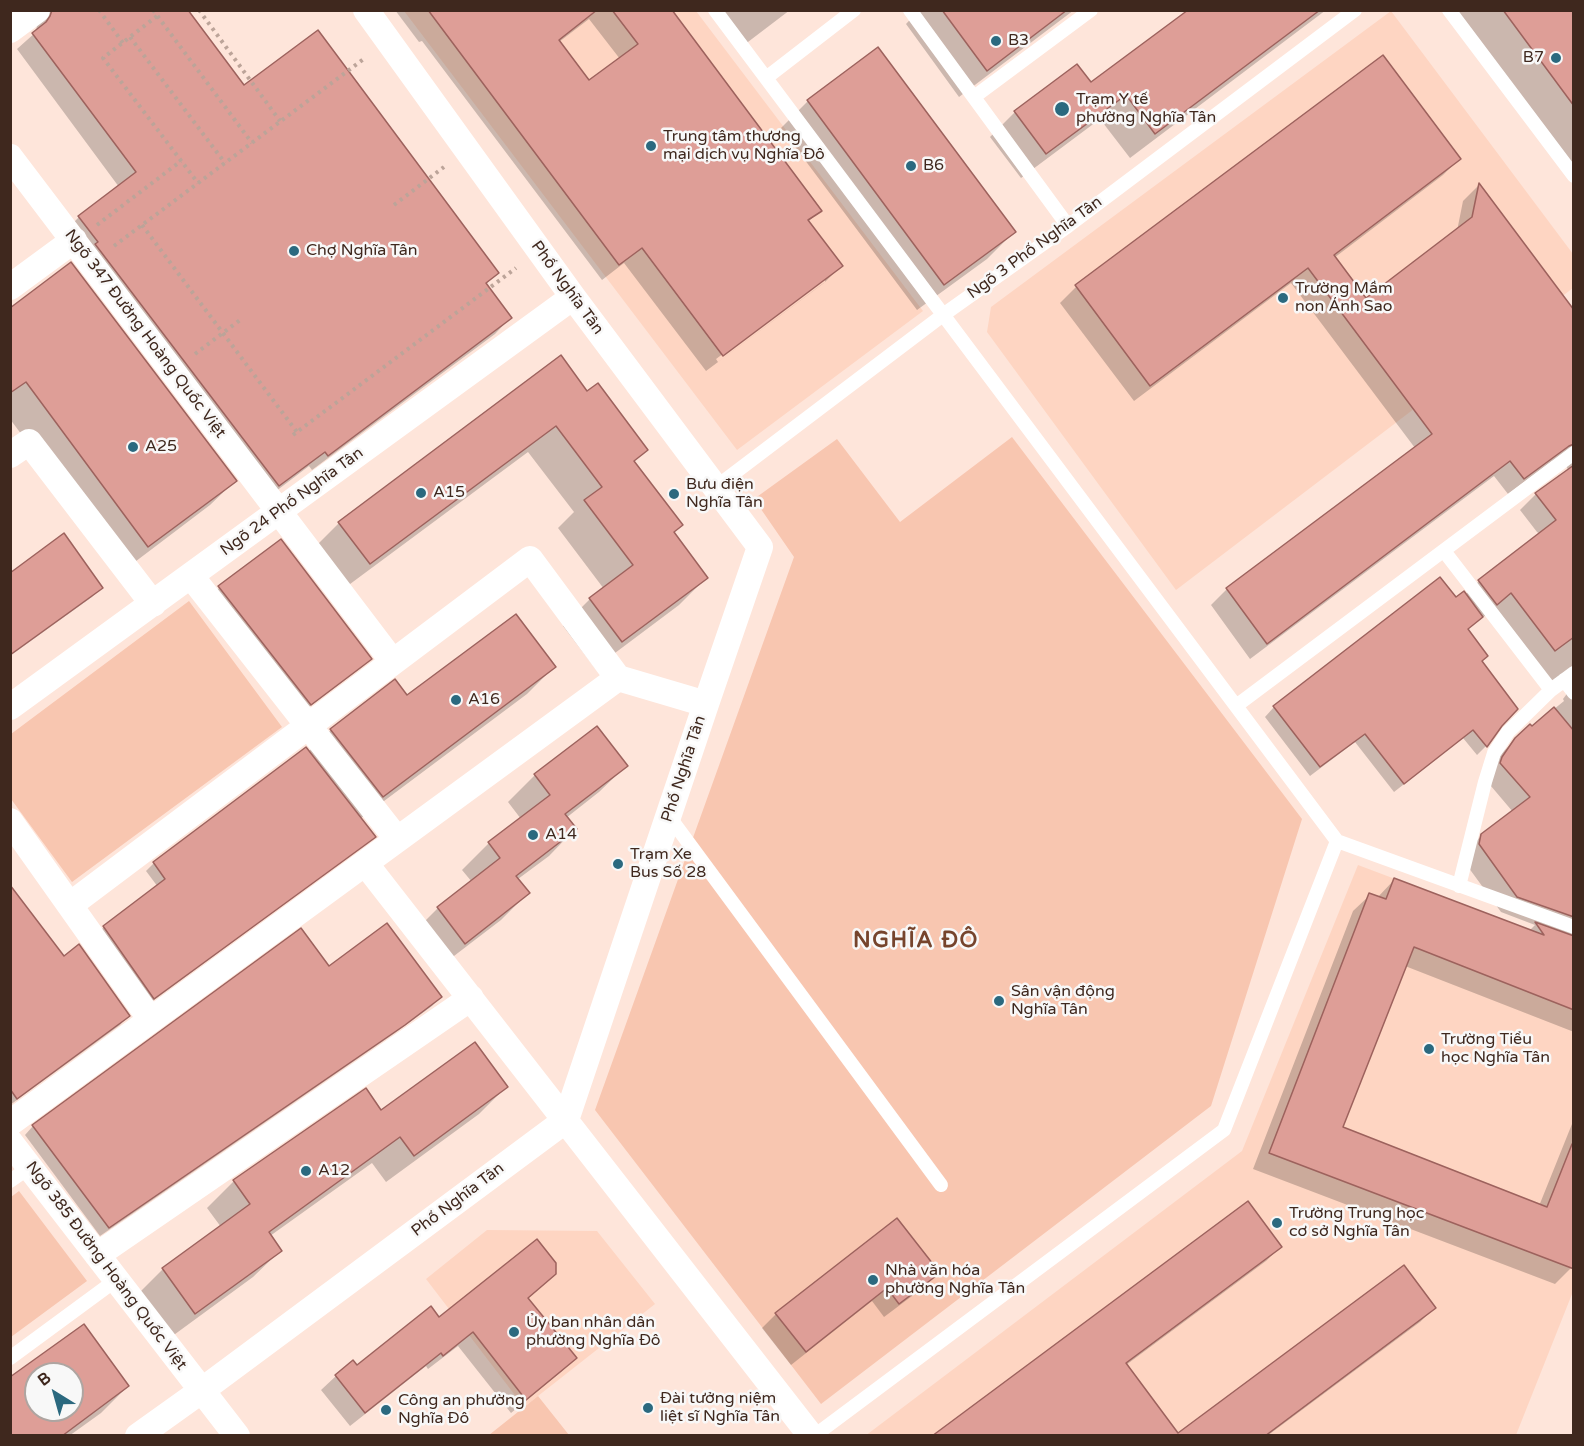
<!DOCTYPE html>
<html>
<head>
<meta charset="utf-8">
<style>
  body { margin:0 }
  #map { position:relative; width:1584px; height:1446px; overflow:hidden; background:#fee5da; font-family:"Varela Round",sans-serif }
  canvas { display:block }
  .frame { position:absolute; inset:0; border:12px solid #3f281e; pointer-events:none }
  .north { position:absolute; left:24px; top:1362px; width:60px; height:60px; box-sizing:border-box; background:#f8f8f8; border:2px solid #aea5a1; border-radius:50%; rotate:323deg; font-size:16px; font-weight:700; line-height:24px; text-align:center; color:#3f281e }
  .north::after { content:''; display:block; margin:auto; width:21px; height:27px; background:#2b697f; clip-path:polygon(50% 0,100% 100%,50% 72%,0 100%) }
</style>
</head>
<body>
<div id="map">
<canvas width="1584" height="1446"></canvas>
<div class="frame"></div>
<div class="north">B</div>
</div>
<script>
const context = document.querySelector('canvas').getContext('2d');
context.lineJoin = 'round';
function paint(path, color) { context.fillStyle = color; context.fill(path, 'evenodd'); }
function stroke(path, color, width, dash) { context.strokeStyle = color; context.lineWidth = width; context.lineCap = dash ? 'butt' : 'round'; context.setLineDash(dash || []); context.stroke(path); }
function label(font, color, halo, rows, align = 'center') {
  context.font = font + ' "Varela Round",sans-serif'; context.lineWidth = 5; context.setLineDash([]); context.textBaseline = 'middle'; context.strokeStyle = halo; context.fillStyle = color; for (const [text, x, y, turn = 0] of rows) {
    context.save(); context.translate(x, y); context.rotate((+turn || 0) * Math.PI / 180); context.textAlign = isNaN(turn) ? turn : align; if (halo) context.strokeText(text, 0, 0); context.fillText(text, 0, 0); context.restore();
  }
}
paint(new Path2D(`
  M404 11H696L923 311 737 450Z
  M1391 11 1573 254V288L1176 590 987 332 991 307Z
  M1358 865 1573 946 1574 1265 1572 1294 1516 1435 865 1436 1242 1151Z
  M487 1230 597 1231 655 1304 524 1407 426 1279Z`), '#fed5c2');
paint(new Path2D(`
  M1012 437 1302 819 1211 1106 821 1404 595 1110 794 557 754 499 837 439 900 522Z
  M189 601 282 727 72 882 11 799V734Z
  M19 1191 87 1281 11 1337V1197Z
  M538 1396 569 1435H489Z`), '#f8c6b0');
paint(new Path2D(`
  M21 10H186L244 87 497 273 485 285 510 318 495 334 312 470 309 466 263 501 64 232 79 217 119 187 17 49 36 32 37 25Z
  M395 10H670L820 210 808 222 841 266 824 283 706 371 624 263 602 280 422 41 419 42ZM589 19 620 59 589 83 559 42ZM825 278V282L718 362 716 359Z
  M718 10H790L744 45Z
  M919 10H1074L959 97 906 24Z
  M1190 10H1326L1130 158 1100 119 1021 178 990 137 1015 112 1091 85Z
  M1456 10H1574V169Z
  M878 49 1014 232 987 259 917 310 781 128 808 101Z
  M1459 159 1443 175 1334 258 1366 300 1457 231 1463 201 1479 185 1574 312V1032L1405 966 1341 1128 1539 1206 1574 1119V1261L1571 1268 1555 1284 1253 1169 1353 911 1370 895 1377 898 1394 880 1529 931 1535 925 1501 912 1463 860 1466 852 1482 835 1513 812 1485 779 1499 756 1529 726 1531 728 1564 701 1563 699 1566 695 1567 690 1550 682 1494 608 1480 620 1479 618 1466 630 1480 662 1500 725 1486 746 1477 755 1463 738 1394 792 1355 742 1310 776 1265 717 1274 707 1456 599 1465 595 1479 581 1540 534 1537 532 1520 510 1536 494 1567 472 1568 470 1565 463 1560 460 1552 461 1508 494 1494 476 1250 659 1211 605 1227 589 1415 448 1291 283 1134 401 1060 303 1076 287Z
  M10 310 235 481 210 505 123 571 10 419Z
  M587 393 646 450 633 462 681 525 673 533 706 578 679 605 595 668 563 626 590 599 604 589 558 528 574 512 528 452 342 590 312 550 339 523Z
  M281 542 370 659 361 668 301 713 210 597 219 588Z
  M10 575 101 587 92 597 10 656Z
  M554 667 527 694 360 819 374 836 366 844 146 1006 96 935 104 927 158 887 146 871 154 863 308 752 331 730 395 681 407 697Z
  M597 728 626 766 599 792 566 818 575 829 549 856 518 879 528 893 501 920 437 969 411 935 438 908 472 882 462 870 489 843 521 819 508 802 535 775Z
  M10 887 63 958 128 1016 120 1025 10 1105Z
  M329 968 440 997 432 1006 395 1033 100 1236 25 1135 33 1126Z
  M506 1087 479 1114 386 1182 372 1163 270 1236 280 1251 253 1277 167 1340 136 1296 163 1269 221 1227 207 1208 234 1181 381 1112Z
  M1280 1247 1266 1261 1126 1365 1178 1435 1434 1308 1420 1322 1267 1436H935Z
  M938 1272 924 1287 884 1317 872 1301 791 1365 762 1328 776 1314Z
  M555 1274 527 1299 575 1358 561 1372 511 1413 458 1346 428 1369 426 1366 350 1426 321 1390 336 1376 353 1362 357 1367 439 1319Z
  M84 1326 128 1386 101 1413 69 1436H10V1379ZM36 1374H72V1410H36Z`), '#0003');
const building = new Path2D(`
  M52 10H188L244 85 318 30 499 273 486 283 512 318 328 456 325 452 279 486 95 244 98 242 78 216 136 172 32 33 46 22 50 16Z
  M428 10H597L559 40 589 80 638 44 612 10H672L822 211 808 220 843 266 723 356 642 248 619 265Z
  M942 10H1067L987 71Z
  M1188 10H1320L1155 134 1126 95 1046 154 1014 111 1077 64 1091 82Z
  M1503 10H1574V106Z
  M878 47 1016 232 944 285 807 100Z
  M1383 55 1461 159 1334 255 1366 298 1472 217 1479 183 1574 310V444L1569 446 1524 479 1510 461 1267 644 1226 588 1432 434 1308 268 1150 386 1075 285Z
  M71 262 237 481 148 547 26 382 10 393V308Z
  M561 355 587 391 598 383 648 450 634 461 683 525 674 532 708 578 622 642 589 598 633 565 584 500 602 487 556 426 370 564 338 522Z
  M1574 465V637L1555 651 1511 593 1497 605 1478 580 1556 520 1535 493Z
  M64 533 103 588 10 655V573Z
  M281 539 372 659 311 705 218 586Z
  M1440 577 1456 597 1464 591 1483 617 1468 629 1488 656 1482 661 1518 709 1502 726 1487 747 1473 730 1404 784 1365 734 1320 767 1273 706Z
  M516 614 556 667 383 797 330 729 395 679 407 695Z
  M1554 707 1574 731V917L1517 897 1479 844 1481 834 1530 797 1500 763 1502 757 1515 738 1530 724 1532 726Z
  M597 726 628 766 565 814 577 829 516 876 530 893 465 944 437 907 500 858 488 842 550 795 534 774Z
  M306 747 376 837 154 999 103 926 165 879 153 862Z
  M1394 878 1544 935 1535 922 1574 936V1010L1414 947 1343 1127 1547 1207 1572 1144 1574 1145V1269L1269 1153 1369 893 1386 899Z
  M10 885 64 956 79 944 130 1016 17 1099 10 1089Z
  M387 923 442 997 405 1025 109 1228 32 1125 301 928 329 966Z
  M475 1042 508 1087 414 1156 400 1137 269 1232 282 1251 195 1314 162 1268 250 1204 233 1180 366 1088 381 1110Z
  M1248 1201 1282 1247 1126 1363 1178 1433 1404 1265 1436 1308 1265 1436H932Z
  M897 1218 940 1273 899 1304 887 1288 806 1352 775 1313Z
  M537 1239 556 1263V1274L528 1298 577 1358 526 1400 473 1332 443 1356 441 1353 365 1413 335 1375 353 1360 357 1365 431 1306 439 1317Z
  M84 1324 129 1386 62 1436H10V1377ZM36 1374H72V1410H36Z`);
paint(building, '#de9e97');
stroke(building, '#9d625d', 1.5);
stroke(new Path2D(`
  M99 10 123 43
  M153 10 252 143
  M199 10 280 121
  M157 16 103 58 198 183
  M130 37 225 163
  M394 205 444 167
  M97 225 181 161
  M142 225 297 432
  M114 246 365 58
  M195 354 240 320
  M293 435 516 268`), '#bca499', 4, [3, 4.5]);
stroke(new Path2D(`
  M715 10 1337 841 1574 927
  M910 10 1068 226
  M1449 10 1574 176
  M766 78 854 10
  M974 97 1091 10
  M716 487 943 315 1068 226 1355 10
  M1444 551 1551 690
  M1564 680 1574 693
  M1236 706 1574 453
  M668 815 941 1185
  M1459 886 1485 782 1494 753 1508 732 1551 690 1574 673
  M10 1181 30 1167
  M10 1358 116 1280
  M814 1436 1224 1130 1337 841`), '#fff', 14);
stroke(new Path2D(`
  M10 30 37 10
  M10 157 393 662
  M10 287 74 240
  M10 455 29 442 153 604
  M191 576 397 839
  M10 707 573 297
  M10 821 151 1020
  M365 863 811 1436
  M70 905 530 559 618 678 706 704
  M10 1123 618 678
  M10 1142 237 1436
  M97 1255 471 998
  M138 1436 201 1391 566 1120 706 704 760 547 573 297 366 10`), '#fff', 26);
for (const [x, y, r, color] of [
  [996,41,6,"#2b697f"],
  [1556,58,6,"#2b697f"],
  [1062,109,8,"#2b697f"],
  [651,146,6,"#2b697f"],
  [911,166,6,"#2b697f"],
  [294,251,6,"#2b697f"],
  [1283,298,6,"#2b697f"],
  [133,447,6,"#2b697f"],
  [421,493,6,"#2b697f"],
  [674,494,6,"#2b697f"],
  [456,700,6,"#2b697f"],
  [533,835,6,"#2b697f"],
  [618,864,6,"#2b697f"],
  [999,1001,6,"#2b697f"],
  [1429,1049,6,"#2b697f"],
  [306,1171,6,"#2b697f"],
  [1277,1223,6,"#2b697f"],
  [873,1280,6,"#2b697f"],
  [514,1332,6,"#2b697f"],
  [648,1408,6,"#2b697f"],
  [386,1410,6,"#2b697f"]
]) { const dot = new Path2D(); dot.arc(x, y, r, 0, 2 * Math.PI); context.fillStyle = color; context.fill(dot); stroke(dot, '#f8f8f8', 2); }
label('16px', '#3f281e', '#f8f8f8', [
  ["B3",1008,41],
  ["B7",1544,58,"right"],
  ["Trạm Y tế",1076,100],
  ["phường Nghĩa Tân",1076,118],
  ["Trung tâm thương",663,137],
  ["mại dịch vụ Nghĩa Đô",663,155],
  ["B6",923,166],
  ["Chợ Nghĩa Tân",306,251],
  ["Trường Mầm",1295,289],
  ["non Ánh Sao",1295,307],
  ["A25",145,447],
  ["Bưu điện",686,485],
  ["Nghĩa Tân",686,503],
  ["A15",433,493],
  ["A16",468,700],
  ["A14",545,835],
  ["Trạm Xe",630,855],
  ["Bus Số 28",630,873],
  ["Sân vận động",1011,992],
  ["Nghĩa Tân",1011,1010],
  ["Trường Tiểu",1441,1040],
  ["học Nghĩa Tân",1441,1058],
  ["A12",318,1171],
  ["Trường Trung học",1289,1214],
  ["cơ sở Nghĩa Tân",1289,1232],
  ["Nhà văn hóa",885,1271],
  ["phường Nghĩa Tân",885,1289],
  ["Ủy ban nhân dân",526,1323],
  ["phường Nghĩa Đô",526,1341],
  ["Đài tưởng niệm",660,1399],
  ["liệt sĩ Nghĩa Tân",660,1417],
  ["Công an phường",398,1401],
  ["Nghĩa Đô",398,1419]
], 'left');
label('16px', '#3f281e', '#f8f8f8', [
  ["Ngõ 3 Phố Nghĩa Tân",1035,248,-36],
  ["Phố Nghĩa Tân",567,288,54],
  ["Ngõ 347 Đường Hoàng Quốc Việt",145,334,53],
  ["Ngõ 24 Phố Nghĩa Tân",292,502,-36],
  ["Phố Nghĩa Tân",684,769,-72],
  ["Phố Nghĩa Tân",458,1200,-37],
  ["Ngõ 385 Đường Hoàng Quốc Việt",106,1266,53]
]);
context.letterSpacing = '1.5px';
label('bold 22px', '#76442c', '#f8f8f8', [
  ["NGHĨA ĐÔ",916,941]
]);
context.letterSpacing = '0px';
</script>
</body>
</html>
